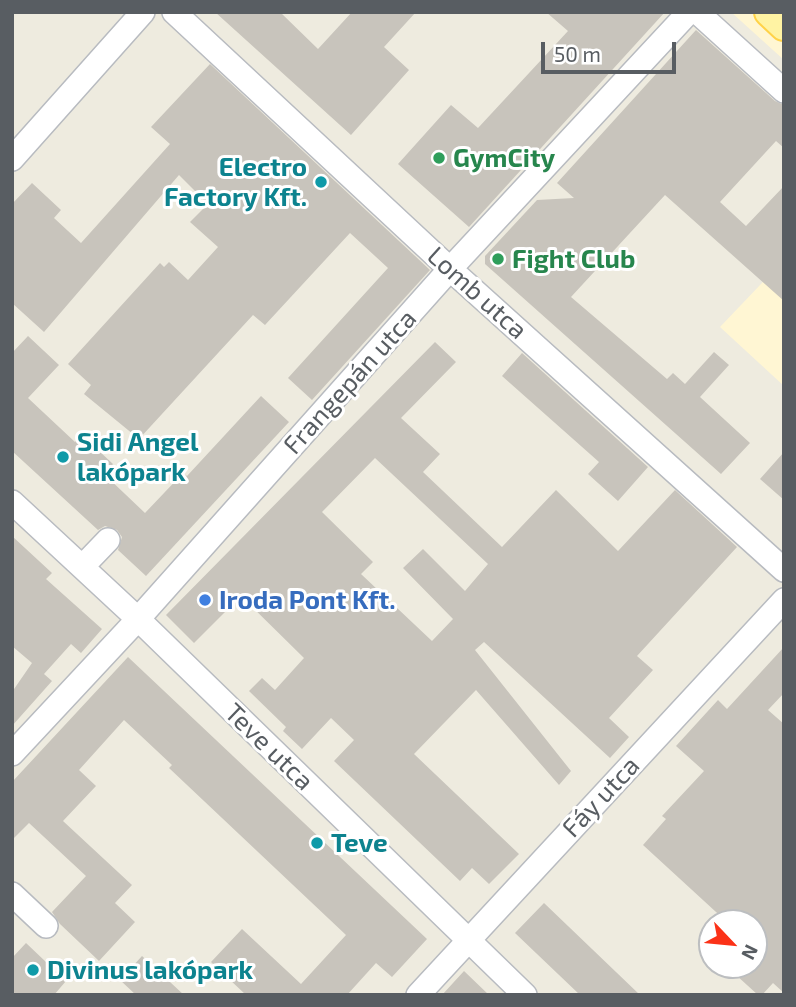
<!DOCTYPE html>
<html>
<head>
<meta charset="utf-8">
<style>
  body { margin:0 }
  #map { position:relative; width:796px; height:1007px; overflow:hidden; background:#eeebdf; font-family:"Exo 2",sans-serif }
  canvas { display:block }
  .frame { position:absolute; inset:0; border:14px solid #585d62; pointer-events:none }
  .north { position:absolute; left:698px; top:909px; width:70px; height:70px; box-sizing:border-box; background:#fff; border:2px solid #bcbec0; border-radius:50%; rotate:116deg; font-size:19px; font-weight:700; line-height:28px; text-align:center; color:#585d62 }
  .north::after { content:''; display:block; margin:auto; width:24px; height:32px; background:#fb3218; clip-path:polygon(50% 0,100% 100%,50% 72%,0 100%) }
  .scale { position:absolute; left:541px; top:42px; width:135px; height:32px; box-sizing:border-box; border:4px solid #585d62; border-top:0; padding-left:9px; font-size:21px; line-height:24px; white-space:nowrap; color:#585d62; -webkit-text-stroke:5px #fff; paint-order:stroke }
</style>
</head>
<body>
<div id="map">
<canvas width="796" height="1007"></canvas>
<div class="frame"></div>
<div class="north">N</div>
<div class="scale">50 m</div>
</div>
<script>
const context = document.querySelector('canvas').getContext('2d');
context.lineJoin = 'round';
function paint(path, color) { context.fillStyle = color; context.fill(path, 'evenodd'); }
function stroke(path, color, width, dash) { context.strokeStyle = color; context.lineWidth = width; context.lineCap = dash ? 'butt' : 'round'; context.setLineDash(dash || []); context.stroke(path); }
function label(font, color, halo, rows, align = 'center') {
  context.font = font + ' "Exo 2",sans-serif'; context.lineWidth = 6; context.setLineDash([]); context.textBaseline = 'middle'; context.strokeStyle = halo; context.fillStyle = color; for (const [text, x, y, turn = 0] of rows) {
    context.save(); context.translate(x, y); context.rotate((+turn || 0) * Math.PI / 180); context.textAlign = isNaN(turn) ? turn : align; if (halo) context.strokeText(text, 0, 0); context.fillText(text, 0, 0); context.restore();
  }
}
paint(new Path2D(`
  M731 12H784V60Z
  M784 248V386L720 327 782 262Z`), '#fff6d3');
paint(new Path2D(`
  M215 12H280L318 49 352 12H416L384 47 409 70 351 135Z
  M546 12H665L469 227 398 164 451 105 478 128 568 31Z
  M696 30 775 101 784 105V148L776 141 720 202 746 226 784 186V301L665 195 571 297 667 379 673 373 685 384 714 352 729 365 700 397 750 443 721 474 485 264V256L537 200 574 198 557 183Z
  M210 64 430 270 312 400 288 378 388 268 350 233 265 325 253 315 139 439 84 394 91 385 68 364 160 263 164 267 169 262 188 280 218 247 190 222 208 204 179 175 44 332 12 303V204L32 183 61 210 54 218 81 243 170 144 151 127Z
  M28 336 59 365 28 398 75 442 82 435 113 464 104 474 145 513 183 473 187 476 261 396 289 422 146 576 118 550 122 537 117 530 105 526 98 530 12 451V353Z
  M435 342 456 362 401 418 440 454 423 472 502 547 556 490 618 551 675 490 737 547 637 656 653 670 609 718 629 737 610 758 484 642 475 650 571 771 559 785 476 690 414 754 519 854 489 884 472 868 460 881 334 761 354 740 331 718 302 749 283 731 286 727 249 691 262 678 275 690 304 658 241 596 194 643 166 615ZM375 458 488 564 465 591 423 549 403 568 453 619 432 641 361 574 373 562 322 512Z
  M522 353 648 467 618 501 588 474 599 462 502 376Z
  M784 452V500L760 479Z
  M12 536 52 573 46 579 102 629 81 653 71 644 44 674 52 681 12 726V692L32 663 12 646Z
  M784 647V693L768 710 784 724V993L773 983 762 995H758L725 965H754V923H728L643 845 666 819 662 816 704 771 676 746 718 700 727 709Z
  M128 657 427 939 392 977 376 963 347 995H246L211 962 242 929 301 984 346 935 169 768 172 765 124 720 79 770 96 786 63 821 132 885 115 903 135 922 99 961 60 924 52 912 86 876 29 823 12 840V782Z
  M544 903 640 995H580L515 933Z
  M26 943 66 981 54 995H12V958Z
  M142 956 184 995H136L120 980Z
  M464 971 489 995H442Z`), '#c8c4bc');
const minor = new Path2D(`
  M174 12 450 269 784 570
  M697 12 784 91
  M12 159 143 12
  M12 502 138 619 525 995
  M82 567 108 540
  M12 754 138 619 450 269 689 12
  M12 894 46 926
  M418 995 784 600`);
const major = new Path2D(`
  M769 12 784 26`);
stroke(minor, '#b8bbc0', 26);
stroke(major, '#ffd247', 32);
stroke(minor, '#fff', 23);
stroke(major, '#fff3a3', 28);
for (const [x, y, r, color] of [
  [439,158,7,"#2e9e5b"],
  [321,182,7,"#0f9aa8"],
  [498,259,7,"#2e9e5b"],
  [63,457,7,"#0f9aa8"],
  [205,600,7,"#3f7fe0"],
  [317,843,7,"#0f9aa8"],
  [33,970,7,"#0f9aa8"]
]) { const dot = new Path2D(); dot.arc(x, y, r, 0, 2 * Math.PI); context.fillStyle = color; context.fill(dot); stroke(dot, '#fff', 2.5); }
label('bold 26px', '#27864d', '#fff', [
  ["GymCity",453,158],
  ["Fight Club",512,259]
], 'left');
label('bold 26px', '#0d838f', '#fff', [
  ["Electro",307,167,"right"],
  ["Factory Kft.",307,197,"right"],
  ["Sidi Angel",77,442],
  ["lakópark",77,472],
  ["Teve",331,843],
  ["Divinus lakópark",47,970]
], 'left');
label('26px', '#585d62', '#fff', [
  ["Lomb utca",477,293,42],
  ["Frangepán utca",350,382,-48],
  ["Teve utca",269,747,44],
  ["Fáy utca",601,797,-47]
]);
label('bold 26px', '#366cbe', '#fff', [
  ["Iroda Pont Kft.",219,600]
], 'left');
</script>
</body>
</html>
